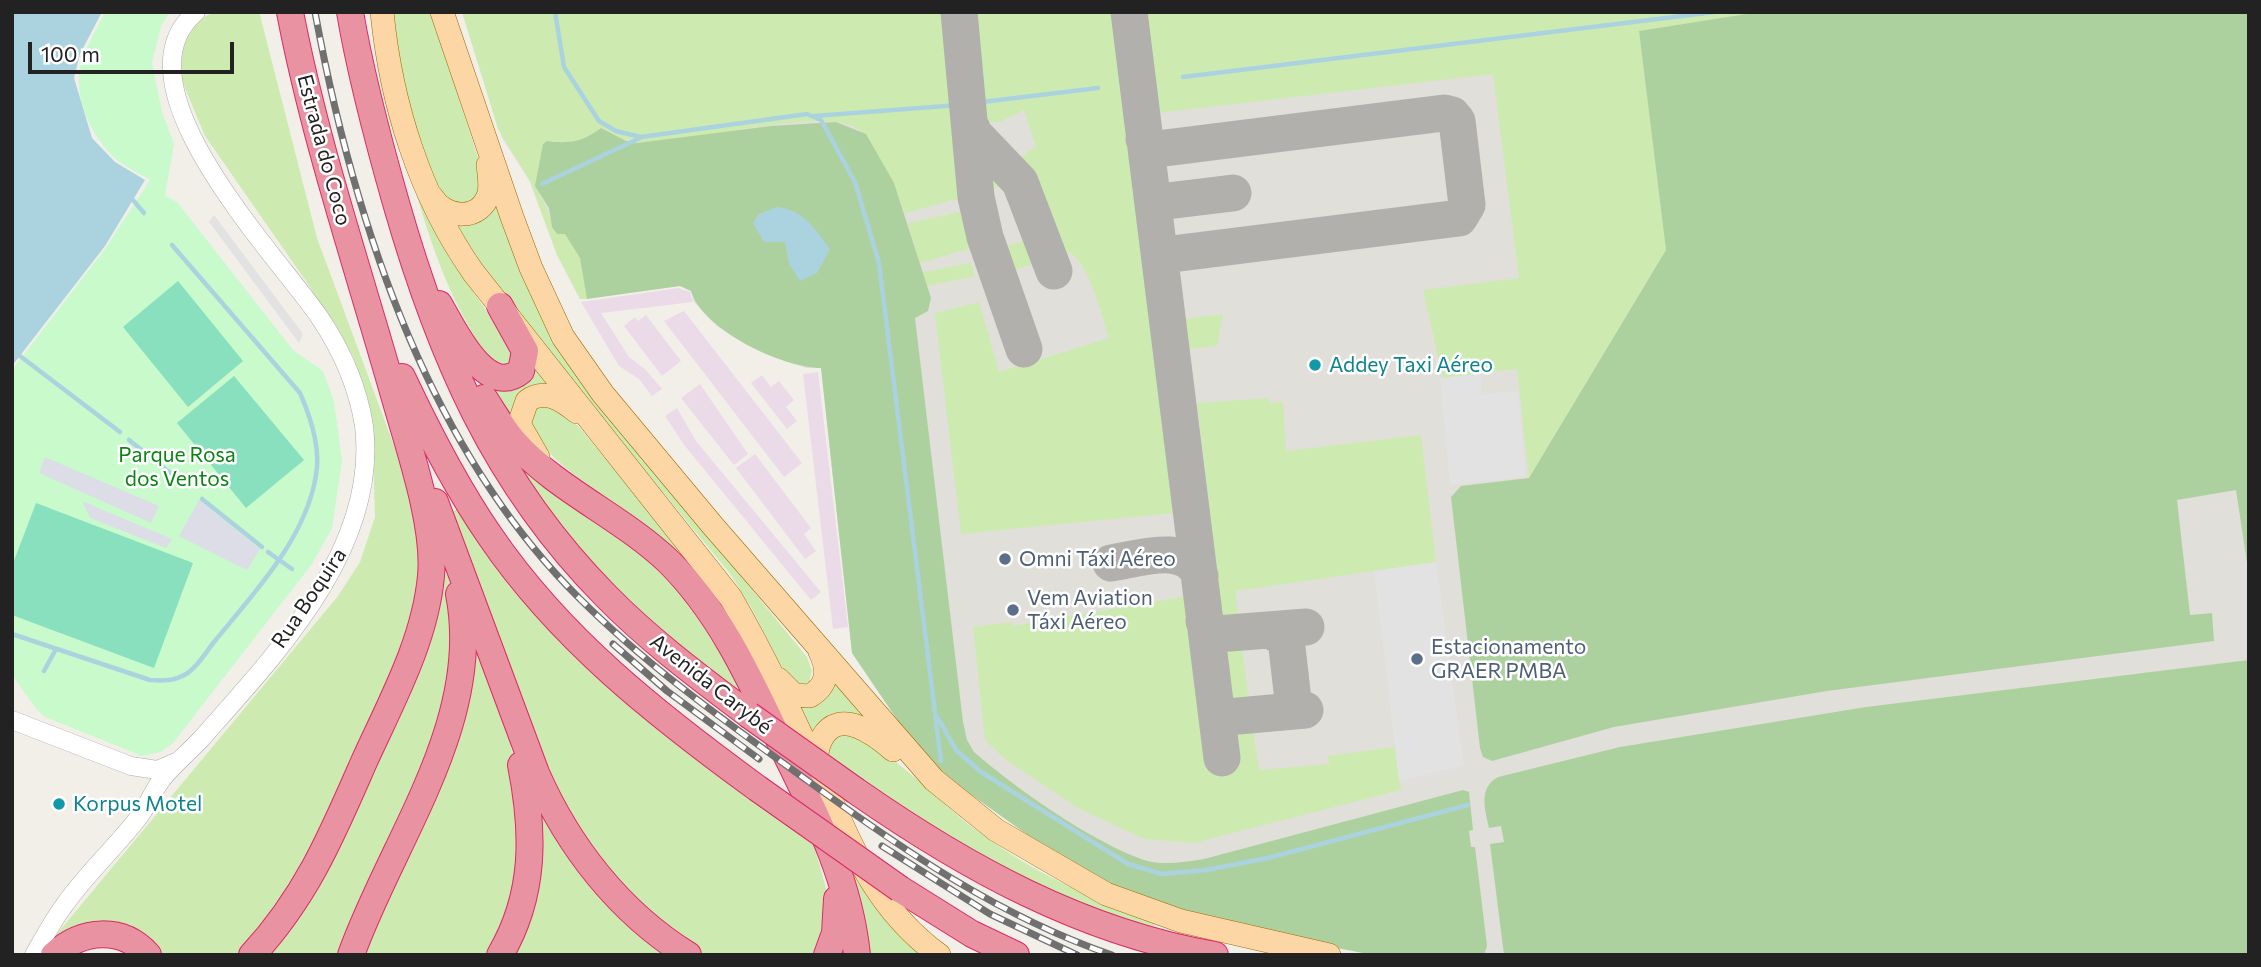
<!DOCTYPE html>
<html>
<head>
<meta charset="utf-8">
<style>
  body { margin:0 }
  #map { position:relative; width:2261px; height:967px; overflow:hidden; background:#f2efe9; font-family:Commissioner,sans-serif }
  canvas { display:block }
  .frame { position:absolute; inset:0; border:14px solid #222; pointer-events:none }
  .scale { position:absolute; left:28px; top:42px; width:206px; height:32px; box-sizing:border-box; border:4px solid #222; border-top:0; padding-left:9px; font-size:21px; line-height:24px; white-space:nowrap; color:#222; -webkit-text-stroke:5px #fff; paint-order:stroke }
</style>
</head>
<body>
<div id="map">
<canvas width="2261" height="967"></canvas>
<div class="frame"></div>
<div class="scale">100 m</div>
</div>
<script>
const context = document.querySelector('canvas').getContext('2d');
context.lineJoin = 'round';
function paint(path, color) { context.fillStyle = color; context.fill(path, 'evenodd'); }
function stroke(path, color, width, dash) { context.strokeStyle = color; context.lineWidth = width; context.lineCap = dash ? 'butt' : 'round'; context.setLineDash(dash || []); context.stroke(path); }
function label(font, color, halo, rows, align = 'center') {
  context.font = font + ' Commissioner,sans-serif'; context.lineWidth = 5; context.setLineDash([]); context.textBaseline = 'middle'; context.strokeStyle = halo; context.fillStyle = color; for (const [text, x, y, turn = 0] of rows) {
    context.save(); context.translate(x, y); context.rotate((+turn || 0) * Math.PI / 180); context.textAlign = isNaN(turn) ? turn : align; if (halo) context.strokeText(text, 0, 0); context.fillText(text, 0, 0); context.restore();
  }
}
paint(new Path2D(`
  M679 288 690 292 693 302 601 313 629 357 646 370 662 389 652 396 639 379 619 366 581 302Z
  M684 311 802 463 784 477 664 321Z
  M646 315 681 361 662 376 624 326 635 317 638 321Z
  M818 372 848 627 833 629 803 374Z
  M762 375 771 387 779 381 794 400 786 407 797 421 787 429 751 383Z
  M700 384 748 454 734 465 681 398Z
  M677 408 696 441 821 592 811 600 685 446 665 416Z
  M755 454 811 528 804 534 816 551 805 559 736 468Z`), '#ebdbe8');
paint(new Path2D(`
  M462 12H2249V955H1373L1077 866 959 786 917 749 852 653 821 368H806L764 353 717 326 694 302 691 291 680 286 580 299 557 255 529 180 502 138Z`), '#e1dfda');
paint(new Path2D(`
  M220 12H258L260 15 317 238 400 462 416 512 422 549 416 617 309 864 242 955H155L148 946 51 941 338 596 360 562 375 517 372 420 353 356 308 284 205 136 182 81 181 44 191 25 208 15Z
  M389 12H431L481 167 477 197 461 207 441 196 410 116Z
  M462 12H952L963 117 962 172 968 196 905 213C898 194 874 141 858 129 825 104 682 146 635 142 623 141 612 133 601 128 583 142 568 144 547 141L540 196C549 208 549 222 557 234H565C580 251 588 276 587 299H580L557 255 531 183 498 129Z
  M968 12H1114L1176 510 1174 513 961 534 935 313 979 302 999 372 1109 338C1103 320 1087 254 1066 252 1062 252 1059 254 1055 255L1030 180 1016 161 1036 146 1024 110 1000 122H983L979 117Z
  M1146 12H1759L1639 31 1666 250 1529 478 1517 369 1443 378 1423 290 1519 278 1493 74 1158 113Z
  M980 155 1010 176 1013 181 990 190 979 163Z
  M414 185 449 257 512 348 513 358 507 365 493 363C454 312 431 247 414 185Z
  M495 201 604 409 807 657 812 671 809 683 798 685 786 675 752 609 731 575 496 289 454 226 463 225Z
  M965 211 971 248 920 263 908 223Z
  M1035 237 1043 260 1002 275 998 249Z
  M971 263 975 276 927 286 923 272Z
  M1223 314 1217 346 1190 349 1185 319Z
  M537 363 553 384 520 395 509 414 486 386Z
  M1269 398 1270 403 1283 401 1286 451 1421 435 1436 562 1236 591 1238 621 1227 626 1223 621 1197 403Z
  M545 405 568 417 579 427 691 562 739 628C709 595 680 559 647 529 608 492 558 475 530 427L534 408Z
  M520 466C589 516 666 562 713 636 726 655 735 677 746 698 714 673 679 650 649 623 599 578 555 523 520 466Z
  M457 509 542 621 600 681 676 744 814 845 827 892 819 955H702L647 915 557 804 451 512Z
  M441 573 448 574 455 605 446 708 342 955H262Z
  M1187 596 1209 762 1240 757 1238 735 1245 728 1253 732 1259 770 1329 764 1328 756 1395 747 1401 790 1194 843 1144 839 1078 808 1006 760 985 740 973 627 1012 622 1013 626Z
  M472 632 510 740 526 845 495 955H360Z
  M1239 644 1242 647 1249 702 1243 708 1233 704 1227 652 1230 645Z
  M835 683 862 715 825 718 813 732 811 731 800 708 819 704Z
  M848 734C898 753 937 802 980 833 1033 873 1094 899 1155 924L1153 929 1115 918 980 860 828 757V743L833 737Z
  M536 805 676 955H510Z
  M848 870 860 878 926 955H866Z`), '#cdebb0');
paint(new Path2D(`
  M1759 12H2249V576L2236 490 2177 500 2190 615 2212 613 2214 641 1827 691 1614 727 1492 761 1483 757 1480 748 1451 497 1461 486 1529 478 1666 250 1639 31Z
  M836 122 866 134 894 183 931 298 928 311 915 318 963 722 967 740 974 752C1015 788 1092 842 1144 860 1164 866 1184 862 1204 859L1463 790 1469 792 1473 830 1469 831 1471 847H1475L1487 946 1484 955H1373L1270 935 1125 895 1029 836 959 786 917 749 852 653 821 368C783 368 702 330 691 291L680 286 587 299 580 258 565 234H557L552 227 549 208 535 186 543 144 547 141C568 144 583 142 601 128L626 141 637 143 771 126Z
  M2249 660V955H1504L1490 844 1504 842 1501 826 1489 828C1485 809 1478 788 1498 777L1620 747 1866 707Z`), '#add19e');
paint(new Path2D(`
  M105 12H170L161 26 152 63 162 112 174 144 165 196 177 202 293 350 323 371 334 401 342 461 332 528 312 564 173 743 161 752 142 756 45 717 37 710 12 675V370L105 249 150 180C139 173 127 168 117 160 96 142 77 107 79 78 80 55 95 33 105 12Z`), '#c8facc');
paint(new Path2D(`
  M178 281 243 361 188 407 123 327Z
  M234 376 304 460 246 508 177 423Z
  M36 503 193 563 154 668 12 615V566Z`), '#88e0be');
paint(new Path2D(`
  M214 215 303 334 299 343 209 222Z
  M1480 374 1482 394 1518 391 1526 477 1450 485 1440 378Z
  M1436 562 1464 766 1399 781 1374 571Z`), '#e2e2e2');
paint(new Path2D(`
  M45 457 159 506 151 523 39 473Z
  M199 500 260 549 247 570 179 536Z
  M82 501 172 539 166 548 90 518Z`), '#dddde8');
paint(new Path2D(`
  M12 12H102L80 54 74 78 92 138 115 162 145 180 105 246 12 366Z
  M777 207C804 210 815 229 830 249L817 273 800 281 789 264 785 242H764L753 223 759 214Z`), '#aad3df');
stroke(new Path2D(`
  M555 12 564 67 599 121 616 131 641 137 807 114 821 120 855 182 879 263 941 761
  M1183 77 1715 12
  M982 102 1098 88
  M814 116 959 105
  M542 184 640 138
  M133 200 144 213
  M20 356 120 432
  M129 440 185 485
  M202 499 262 547
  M268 552 292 569
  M12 634 150 680C163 681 175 681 186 674 197 668 206 652 214 642 253 594 306 539 316 475 321 448 311 418 300 393L172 245
  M44 671 56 649
  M938 718 956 750 981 772 1128 864 1162 874 1206 870 1268 858 1468 805`), '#aad3df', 4.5);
stroke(new Path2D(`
  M959 12 976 197 985 237 1024 349
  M1129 12 1222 758
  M970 125 975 135 1020 182 1054 271
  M1144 139 1150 146 1157 149 1444 113 1452 115 1457 121 1467 205 1459 218 1172 254 1164 251 1159 245
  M1152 193 1157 200 1167 201 1233 193
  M1111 563C1139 559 1187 541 1200 576
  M1204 621 1209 630 1217 634 1306 627
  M1269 630 1286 639 1293 700 1290 708 1280 712
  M1215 703 1220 713 1227 717 1305 710`), '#b1b0ac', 37);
const minor = new Path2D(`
  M12 720 131 766 157 770 176 762
  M34 955C43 939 52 922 63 907 85 875 115 848 139 817 148 805 153 791 162 779 174 764 189 752 201 739 276 654 379 548 364 426 358 387 342 351 320 318 278 256 110 84 196 12`);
const major = new Path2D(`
  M382 12C391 104 420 196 473 272L731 598C764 655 792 715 820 775 852 846 873 906 939 955
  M442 12 512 217 531 268 563 337 603 394 713 526 934 780 996 830 1106 894 1181 921 1329 955
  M432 197C445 219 481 222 489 193 491 184 489 174 488 165
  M538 457 519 424 527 401C545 388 562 400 577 412
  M778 679 794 695 810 696C828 685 829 670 820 652
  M819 771C816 760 816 748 822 738 839 707 875 734 893 750`);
const highway = new Path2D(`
  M350 12C361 77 378 140 396 203 439 353 494 483 606 596 650 641 699 677 749 715
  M439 304C453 328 486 400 521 371L525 351 500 306
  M402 377C428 432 456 487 490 536 560 639 657 715 757 788
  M484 398C494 413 502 428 514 442 557 490 622 517 669 562 720 613 749 677 780 742 814 811 849 877 857 955
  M435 502 536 773C568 846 619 912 688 955
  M856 791C965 867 1082 932 1215 955
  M900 889 972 934 1016 955
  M54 955C82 929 122 926 148 955
  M252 955C306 897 332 835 363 764 390 704 425 642 431 576 436 525 408 445 394 395 358 268 315 142 290 12
  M351 955C392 840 484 722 459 594
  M500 955C536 894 534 831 521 765
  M827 955 835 933 837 899`);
stroke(minor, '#a9a9a9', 19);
stroke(major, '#a06b00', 24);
stroke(highway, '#dc2a67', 28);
stroke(minor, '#fff', 18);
stroke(major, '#fcd6a4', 23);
stroke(highway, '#e892a2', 26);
const rail = new Path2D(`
  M315 12C353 218 427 447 579 598 648 667 729 724 808 781 902 849 1000 917 1112 955
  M613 644 667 691 759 759
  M882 846 990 914 1077 955`);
stroke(rail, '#707070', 7);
stroke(rail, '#fff', 4.5, [13]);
const highwayBridge = new Path2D(`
  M749 715 856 791
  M757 788 900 889`);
stroke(highwayBridge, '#dc2a67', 28, []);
stroke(highwayBridge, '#e892a2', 26);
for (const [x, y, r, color] of [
  [1315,365,7,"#0f9aa8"],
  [1005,559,7,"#5c6f8a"],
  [1013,610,7,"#5c6f8a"],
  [1417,659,7,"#5c6f8a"],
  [59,804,7,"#0f9aa8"]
]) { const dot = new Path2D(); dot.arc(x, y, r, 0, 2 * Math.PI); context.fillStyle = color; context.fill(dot); stroke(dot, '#fff', 2.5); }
label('21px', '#222', '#fff', [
  ["Estrada do Coco",324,150,75],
  ["Rua Boquira",309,598,-56],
  ["Avenida Carybé",711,684,38]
]);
label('21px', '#0d838f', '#fff', [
  ["Addey Taxi Aéreo",1329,365],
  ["Korpus Motel",73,804]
], 'left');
label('21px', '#0c8416', '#fff', [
  ["Parque Rosa",177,455],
  ["dos Ventos",177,479]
]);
label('21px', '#4e5e75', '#fff', [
  ["Omni Táxi Aéreo",1019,559],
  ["Vem Aviation",1027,598],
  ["Táxi Aéreo",1027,622],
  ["Estacionamento",1431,647],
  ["GRAER PMBA",1431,671]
], 'left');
</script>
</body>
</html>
